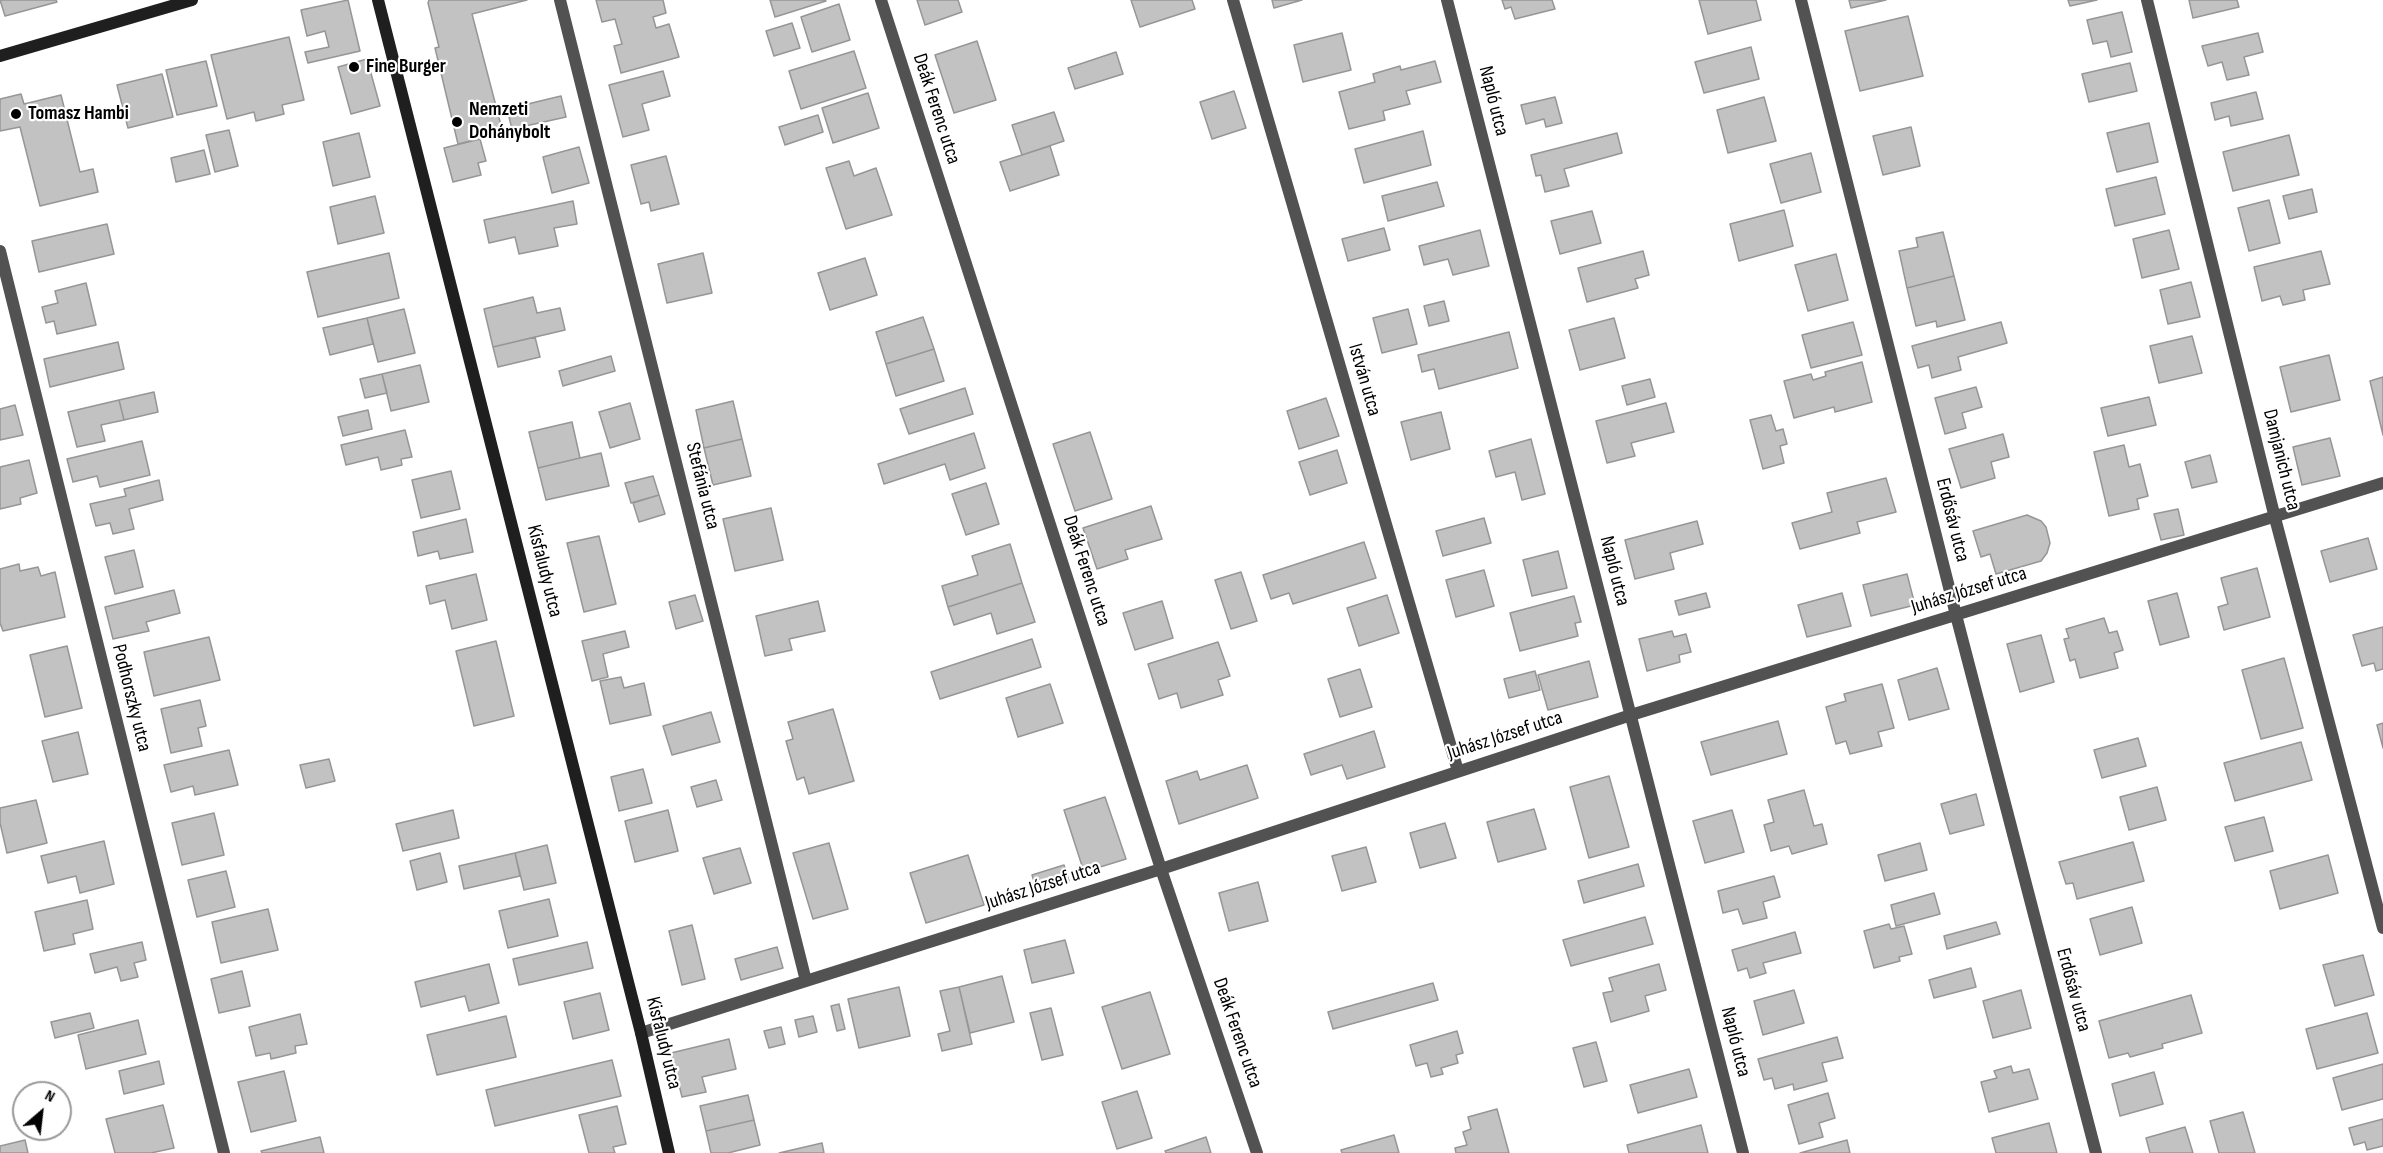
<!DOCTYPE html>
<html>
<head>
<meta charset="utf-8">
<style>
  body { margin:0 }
  #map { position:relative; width:2383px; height:1153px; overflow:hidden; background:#fff; font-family:"Sofia Sans Condensed",sans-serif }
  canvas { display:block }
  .north { position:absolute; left:12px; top:1081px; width:60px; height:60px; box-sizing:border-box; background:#fff; border:2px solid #999; border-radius:50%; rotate:28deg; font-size:16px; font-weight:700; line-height:24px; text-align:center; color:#000 }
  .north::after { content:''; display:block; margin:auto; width:21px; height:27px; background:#000; clip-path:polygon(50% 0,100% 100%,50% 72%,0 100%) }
</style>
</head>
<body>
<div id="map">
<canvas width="2383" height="1153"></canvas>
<div class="north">N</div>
</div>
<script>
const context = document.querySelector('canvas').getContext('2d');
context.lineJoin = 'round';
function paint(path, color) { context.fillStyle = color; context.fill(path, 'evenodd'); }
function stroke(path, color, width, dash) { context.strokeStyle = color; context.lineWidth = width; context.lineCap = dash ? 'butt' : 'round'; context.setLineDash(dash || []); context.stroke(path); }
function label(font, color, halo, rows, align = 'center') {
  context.font = font + ' "Sofia Sans Condensed",sans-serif'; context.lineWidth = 4.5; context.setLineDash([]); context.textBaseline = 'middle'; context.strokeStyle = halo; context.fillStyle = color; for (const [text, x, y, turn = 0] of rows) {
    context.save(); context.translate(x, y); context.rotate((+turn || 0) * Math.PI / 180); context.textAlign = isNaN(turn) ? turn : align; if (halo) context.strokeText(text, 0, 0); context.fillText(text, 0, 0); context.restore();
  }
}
const building = new Path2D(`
  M0 0H56L57 2 5 16Z
  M348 0 360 51 308 63 305 52 329 47 325 31 307 36 301 10Z
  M429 0H527L472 14 503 133 458 144 435 48 439 47 428 3Z
  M596 0H663L666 13 653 17 656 28 669 24 679 57 621 73 614 46 622 44 615 19 602 22Z
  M770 0H825L826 1 775 17Z
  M917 0H958L962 12 925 25Z
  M1131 0H1192L1195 9 1140 27Z
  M1272 0H1302L1274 8Z
  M1502 0H1552L1555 9 1515 19 1511 7 1505 9Z
  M1699 0H1756L1761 20 1708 34Z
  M1849 0H1886L1851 8Z
  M2068 0H2097L2070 6Z
  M2189 0H2237L2239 7 2193 18Z
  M839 4 850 40 812 52 801 17Z
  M2122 12 2132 52 2111 57 2107 41 2093 44 2087 20Z
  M1908 16 1923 76 1860 91 1845 31Z
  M792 23 800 48 774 56 766 31Z
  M1342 33 1351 70 1303 82 1294 45Z
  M2258 33 2263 52 2244 57 2249 75 2227 80 2222 62 2208 66 2202 46Z
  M289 37 304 100 282 105 284 114 256 121 254 112 227 119 211 55Z
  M977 41 996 100 954 113 935 55Z
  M1751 47 1759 79 1704 93 1695 62Z
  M854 51 866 88 801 109 789 71Z
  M1116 52 1123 74 1075 89 1068 68Z
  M367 59 380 106 351 114 338 67Z
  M206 61 217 106 177 115 166 70Z
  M1435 61 1441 82 1406 91 1410 104 1383 111 1385 120 1349 129 1339 92 1375 82 1373 74 1400 66 1401 70Z
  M2130 63 2137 91 2089 102 2082 74Z
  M663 71 670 96 642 104 649 130 623 137 609 85Z
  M162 74 173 117 128 128 117 85Z
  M1234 91 1246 128 1212 139 1200 102Z
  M2256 92 2263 119 2231 126 2229 116 2215 120 2211 103Z
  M868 93 879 128 833 143 822 108Z
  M21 94 24 104 61 95 80 172 93 169 98 192 40 206 20 127 0 131V99Z
  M561 96 566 117 512 129 507 109Z
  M1555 97 1562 123 1546 127 1544 119 1526 124 1521 105Z
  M1764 97 1776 141 1728 153 1717 110Z
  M1054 112 1064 141 1022 155 1012 125Z
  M818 115 823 132 785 145 779 127Z
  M2149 123 2158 162 2117 172 2107 133Z
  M1911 127 1920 166 1883 175 1873 136Z
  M229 130 238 166 215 172 206 135Z
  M1423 131 1431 165 1364 183 1355 149Z
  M359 133 370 177 333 186 323 142Z
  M1617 133 1622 153 1564 169 1569 186 1545 192 1541 175 1536 176 1531 155Z
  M2289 135 2299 175 2233 191 2223 152Z
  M480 139 486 161 478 163 481 175 453 182 444 148Z
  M1050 146 1059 175 1010 191 1000 162Z
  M579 147 589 183 552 193 543 157Z
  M204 150 210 174 176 182 171 158Z
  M1811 153 1821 192 1781 203 1770 164Z
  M666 156 679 204 651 211 649 202 641 204 631 165Z
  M849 161 854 176 876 168 892 215 846 229 826 168Z
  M2156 177 2165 214 2115 226 2106 189Z
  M1437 182 1444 206 1388 221 1382 196Z
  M2312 189 2317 212 2289 219 2283 196Z
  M375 196 384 233 338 244 330 207Z
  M2269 200 2280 243 2249 251 2238 208Z
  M573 201 577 224 554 228 558 246 519 254 515 237 489 243 484 220Z
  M1784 210 1793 246 1739 261 1730 224Z
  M1592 211 1601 243 1560 254 1551 221Z
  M107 224 114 254 39 272 32 241Z
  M1384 228 1390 250 1348 261 1342 239Z
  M1480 230 1489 266 1453 275 1448 259 1424 265 1419 246Z
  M2169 230 2179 269 2142 278 2133 239Z
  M1943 232 1954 276 1907 288 1899 251 1918 247 1916 238Z
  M1643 251 1649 275 1635 279 1638 288 1587 302 1578 268Z
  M2321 251 2330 284 2303 290 2305 300 2283 305 2280 296 2262 301 2254 267Z
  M389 253 399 298 318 317 307 272Z
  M703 253 712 293 667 303 658 264Z
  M1836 254 1848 300 1808 311 1795 265Z
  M865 258 877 295 830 310 818 273Z
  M1954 276 1965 320 1937 327 1936 321 1916 326 1907 288Z
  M2191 282 2200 317 2168 324 2160 290Z
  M86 283 96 325 57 334 54 321 46 323 42 307 58 303 55 291Z
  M533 297 537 313 560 308 565 330 493 347 484 309Z
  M1444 301 1449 321 1429 326 1424 306Z
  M404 309 415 353 378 362 367 318Z
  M1408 309 1417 344 1382 353 1373 318Z
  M923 317 934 349 886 364 876 332Z
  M367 318 373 344 330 355 323 328Z
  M1614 318 1625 358 1580 370 1569 330Z
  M1853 322 1862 355 1811 368 1802 335Z
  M2001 322 2007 343 1958 357 1961 370 1932 378 1929 365 1918 368 1912 346Z
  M1509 332 1518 368 1439 389 1434 369 1422 372 1418 355Z
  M2192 336 2202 373 2159 383 2150 346Z
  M535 337 540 357 498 367 493 347Z
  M118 342 124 369 50 387 44 359Z
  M934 349 944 381 896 396 886 364Z
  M2329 355 2340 400 2291 412 2280 367Z
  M611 356 615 371 563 386 559 371Z
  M1862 362 1872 402 1835 412 1834 407 1794 418 1784 381 1811 374 1813 380 1826 376 1825 372Z
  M420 365 429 402 391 411 382 374Z
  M382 374 387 393 365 398 360 379Z
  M2383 377V435L2370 381Z
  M1650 379 1655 397 1627 405 1622 386Z
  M1976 387 1982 407 1962 413 1966 428 1945 434 1935 398Z
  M965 388 973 414 909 434 900 409Z
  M154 392 158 412 124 420 119 400Z
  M2149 397 2156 425 2108 436 2101 408Z
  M1326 398 1339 436 1299 449 1287 411Z
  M119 400 124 420 101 425 105 441 77 447 68 412Z
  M733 401 742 439 704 448 696 410Z
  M630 403 640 439 610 448 599 412Z
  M1666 403 1674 432 1631 443 1635 456 1607 463 1596 421Z
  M15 405 23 435 0 440V409Z
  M368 410 372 429 343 436 338 417Z
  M1441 412 1450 449 1411 460 1401 422Z
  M1771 415 1776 431 1783 429 1787 444 1780 446 1784 463 1763 469 1750 420Z
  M572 422 580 458 538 468 529 432Z
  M405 430 412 457 401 459 402 465 381 470 378 457 346 465 341 445Z
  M1090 432 1112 499 1075 511 1053 444Z
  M974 433 985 468 950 480 945 464 884 484 878 464Z
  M2003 434 2009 457 1991 462 1995 478 1961 488 1949 449Z
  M2330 438 2340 476 2302 485 2293 447Z
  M742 439 751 476 713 485 704 448Z
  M1531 439 1545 494 1522 500 1515 472 1496 477 1489 451Z
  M142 441 150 475 100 487 97 476 73 482 67 459Z
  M2124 445 2129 467 2140 464 2148 496 2137 499 2139 509 2109 516 2094 452Z
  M1337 450 1347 483 1310 495 1299 462Z
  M601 453 609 486 546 500 538 468Z
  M2210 455 2217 482 2192 488 2185 462Z
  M29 460 37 493 20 498 21 504 0 509V467Z
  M451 471 460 509 421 518 412 480Z
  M653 476 659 495 631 503 625 483Z
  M1886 478 1896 512 1857 522 1860 533 1800 549 1792 523 1832 512 1827 493Z
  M159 480 163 500 129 509 134 529 113 534 110 523 96 526 90 504 126 496 124 489Z
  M986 483 999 524 966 535 952 494Z
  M659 495 665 514 639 522 633 503Z
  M1151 506 1162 539 1125 550 1128 559 1097 569 1083 528Z
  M771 508 783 560 735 571 723 519Z
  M2178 509 2184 535 2161 540 2154 514Z
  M2027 515 2041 521 2046 527 2050 543 2047 553 2041 561 1996 574 1990 554 1981 557 1973 531Z
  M1484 518 1491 543 1443 556 1436 531Z
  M466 519 473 552 440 559 438 551 418 556 413 532Z
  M1697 521 1703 544 1670 553 1674 569 1635 579 1625 540Z
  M599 536 616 604 584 612 567 543Z
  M2368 538 2377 569 2330 582 2321 551Z
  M1364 542 1376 578 1293 604 1289 593 1271 599 1263 575Z
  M1010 544 1022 583 948 607 942 586 978 575 972 556Z
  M134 550 143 587 115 594 105 557Z
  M1558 551 1567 588 1532 596 1523 560Z
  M19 564 20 571 38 567 41 576 55 572 65 617 3 631 0 623V569Z
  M2257 568 2270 617 2224 630 2218 607 2228 604 2221 578Z
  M1484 570 1494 606 1456 617 1446 580Z
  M1241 572 1257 621 1231 629 1215 580Z
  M476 574 487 620 452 629 445 600 430 604 426 586Z
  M1907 574 1915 605 1871 616 1863 585Z
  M1022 583 1035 622 997 634 991 613 954 625 948 607Z
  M174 590 180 613 146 622 149 631 113 639 105 607Z
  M1706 593 1710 607 1679 615 1675 601Z
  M1842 593 1851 626 1807 637 1798 605Z
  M2177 593 2189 637 2160 645 2148 601Z
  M695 595 703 621 676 629 669 602Z
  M1387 595 1399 633 1359 646 1347 608Z
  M1574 596 1581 622 1575 623 1578 636 1520 651 1510 613Z
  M818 601 825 631 789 639 792 650 765 656 756 616Z
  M1162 601 1173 638 1135 650 1123 613Z
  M2104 618 2109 633 2117 631 2123 650 2114 653 2118 668 2080 678 2075 659 2070 661 2064 639 2069 638 2066 629Z
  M2383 627V669L2376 671 2374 663 2362 666 2353 635Z
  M625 631 629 647 603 654 608 677 592 681 582 641Z
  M1672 631 1674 637 1686 634 1691 652 1679 655 1680 662 1647 671 1639 639Z
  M2041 635 2054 682 2020 692 2007 644Z
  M209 637 220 680 154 696 144 652Z
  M1032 639 1041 667 940 699 931 672Z
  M496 641 514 716 474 726 456 651Z
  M1218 642 1230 676 1218 680 1223 695 1181 708 1177 693 1159 699 1148 664Z
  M67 646 82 708 45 717 30 655Z
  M2284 658 2303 728 2261 739 2242 670Z
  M1589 661 1598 697 1548 710 1538 675Z
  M1937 668 1949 709 1909 720 1898 680Z
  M1360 669 1372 707 1340 717 1328 679Z
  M1535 671 1540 690 1509 698 1504 679Z
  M621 677 624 688 644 683 651 715 610 724 600 681Z
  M1050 684 1063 723 1018 737 1006 698Z
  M1882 684 1894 728 1878 732 1882 746 1850 754 1846 741 1836 744 1826 707 1846 701 1844 694Z
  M200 700 206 726 198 728 202 746 171 753 161 709Z
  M833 709 854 781 809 794 804 777 797 780 786 741 793 739 788 722Z
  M711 712 720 742 672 755 663 726Z
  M1778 721 1787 754 1711 775 1701 742Z
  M2383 723V748L2377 725Z
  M1374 731 1385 767 1347 779 1342 765 1311 775 1304 754Z
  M78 732 88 774 53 782 42 741Z
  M2138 738 2146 766 2102 778 2094 750Z
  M2301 742 2312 780 2235 801 2224 763Z
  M229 750 238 785 195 795 193 786 171 792 164 765Z
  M329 759 335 781 306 788 300 765Z
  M1247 765 1258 798 1179 824 1166 781 1197 771 1200 780Z
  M643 769 652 803 619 811 611 777Z
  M1609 776 1629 847 1589 858 1570 787Z
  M716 780 722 800 697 807 691 787Z
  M2157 787 2166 820 2129 830 2120 797Z
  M1804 790 1814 826 1822 824 1827 844 1792 854 1789 846 1771 851 1764 825 1774 822 1768 800Z
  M1976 794 1984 825 1950 834 1941 804Z
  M1105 797 1126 859 1084 872 1064 810Z
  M36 800 47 843 7 853 0 823V808Z
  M1534 809 1546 849 1498 862 1487 822Z
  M453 810 459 838 403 851 396 824Z
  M668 810 678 851 635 862 625 821Z
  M1732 810 1744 852 1705 863 1693 821Z
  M214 813 224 855 182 865 172 823Z
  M2264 817 2273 851 2235 861 2225 827Z
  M1445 823 1456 858 1420 868 1410 833Z
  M104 841 114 884 80 893 76 876 48 883 41 856Z
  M2133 842 2144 881 2077 899 2073 883 2066 884 2059 862Z
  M829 843 848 909 813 919 793 853Z
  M1920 843 1927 870 1885 881 1878 855Z
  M547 845 556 883 524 890 515 853Z
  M1366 847 1376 882 1342 891 1332 856Z
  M740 848 751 883 714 894 703 858Z
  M440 853 447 882 417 890 410 861Z
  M515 853 520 876 464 889 459 866Z
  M968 855 984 905 926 923 910 873Z
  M2328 855 2338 893 2280 909 2270 871Z
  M1638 864 1644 886 1584 903 1578 881Z
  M1064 865 1069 881 1037 891 1032 875Z
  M226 871 235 907 197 917 188 880Z
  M1774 876 1780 897 1763 902 1767 918 1743 924 1738 909 1723 913 1718 891Z
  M1258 882 1268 921 1229 931 1219 893Z
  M1934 893 1940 914 1896 926 1891 905Z
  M549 899 558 936 508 948 499 911Z
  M87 900 93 929 73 934 75 944 44 951 35 912Z
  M2132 907 2142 943 2100 955 2090 919Z
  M268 909 278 950 221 963 212 922Z
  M1645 917 1653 944 1571 966 1563 940Z
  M1996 922 2000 934 1947 949 1944 936Z
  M1889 924 1891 929 1904 926 1912 954 1899 957 1900 961 1874 968 1864 931Z
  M692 925 705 979 682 985 669 931Z
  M1795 932 1801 953 1763 963 1766 973 1750 978 1747 968 1738 971 1732 950Z
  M1065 940 1074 973 1032 983 1024 950Z
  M142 942 146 960 134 963 138 977 121 981 117 967 95 973 90 954Z
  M587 942 593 968 519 985 513 959Z
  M777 947 783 968 741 980 735 959Z
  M2363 955 2374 995 2335 1006 2323 965Z
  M489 964 499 1003 469 1011 465 996 421 1007 415 982Z
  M1659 964 1666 990 1645 996 1649 1011 1611 1022 1603 993 1613 991 1609 978Z
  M1971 968 1976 987 1934 998 1929 980Z
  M242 971 250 1006 219 1013 211 979Z
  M1002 976 1014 1022 970 1033 959 987Z
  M1433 983 1438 1000 1333 1029 1328 1012Z
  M899 987 910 1036 859 1048 848 999Z
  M959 987 972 1044 942 1051 938 1034 950 1031 940 991Z
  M1794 990 1804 1023 1763 1035 1754 1001Z
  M2021 990 2031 1028 1993 1038 1983 1001Z
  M1150 992 1170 1054 1122 1069 1102 1007Z
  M600 993 609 1030 573 1039 564 1002Z
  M2191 995 2202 1033 2162 1044 2163 1048 2130 1057 2128 1053 2109 1058 2099 1021Z
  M839 1004 845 1029 837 1031 831 1006Z
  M1051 1008 1063 1055 1042 1060 1030 1013Z
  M90 1013 94 1028 55 1038 51 1022Z
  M2367 1013 2378 1053 2317 1069 2306 1029Z
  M300 1014 307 1044 295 1046 296 1053 271 1059 270 1053 256 1056 249 1027Z
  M506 1016 516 1057 437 1075 427 1035Z
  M813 1016 817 1032 799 1037 795 1020Z
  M138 1020 146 1054 86 1069 78 1035Z
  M781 1027 785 1044 769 1048 764 1031Z
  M1457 1031 1463 1053 1456 1055 1458 1063 1441 1068 1443 1074 1431 1077 1427 1063 1416 1066 1410 1045Z
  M1837 1037 1843 1058 1822 1063 1827 1081 1794 1090 1793 1084 1775 1089 1772 1078 1764 1080 1758 1059Z
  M729 1039 736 1069 702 1077 706 1092 682 1097 671 1053Z
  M1596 1042 1607 1081 1584 1087 1573 1048Z
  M612 1060 621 1096 495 1126 486 1090Z
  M159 1061 164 1084 124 1094 119 1071Z
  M2383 1064V1099L2342 1110 2333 1078Z
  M2011 1066 2013 1073 2029 1069 2038 1099 1989 1112 1981 1082 1997 1078 1994 1071Z
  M1689 1069 1697 1097 1638 1113 1630 1085Z
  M284 1071 296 1121 251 1132 238 1082Z
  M2154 1072 2163 1104 2120 1116 2112 1084Z
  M1137 1091 1152 1138 1117 1149 1102 1102Z
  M1828 1093 1835 1118 1819 1123 1823 1137 1799 1144 1788 1105Z
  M748 1095 754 1120 706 1131 700 1106Z
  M163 1105 174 1148 151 1153H115L106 1119Z
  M617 1106 626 1144 613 1147 615 1153H589L579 1115Z
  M1497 1109 1509 1153H1456L1455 1148 1467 1145 1463 1132 1471 1129 1468 1117Z
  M2243 1112 2255 1153H2219L2210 1121Z
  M2383 1119V1146L2367 1150 2365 1142 2354 1145 2349 1128Z
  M754 1120 760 1145 728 1153H711L706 1131Z
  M2049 1123 2057 1153H1996L1992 1138Z
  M1701 1125 1708 1153H1629L1627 1145Z
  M2185 1127 2193 1153H2150L2146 1138Z
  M1394 1135 1399 1153H1342L1341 1150Z
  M320 1137 324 1153H262L261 1151Z
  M1206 1137 1211 1153H1166L1165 1151Z
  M25 1140 28 1153H0V1146Z
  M1847 1140 1850 1153H1800Z
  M822 1143 824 1153H779Z`);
paint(building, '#c2c2c2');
stroke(building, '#969696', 1.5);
stroke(new Path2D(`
  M560 0 806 981
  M881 0 1161 869 1257 1153
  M1233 0 1458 771
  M1447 0 1743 1153
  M1801 0 1956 615 2096 1153
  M2147 0 2275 518 2383 928
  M0 251 224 1153
  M641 1033 1161 869 1631 715 2383 483`), '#525252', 12);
stroke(new Path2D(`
  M378 0 641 1033 669 1153
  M0 56 192 0`), '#1f1f1f', 12);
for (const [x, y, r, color] of [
  [354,67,6,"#000"],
  [16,114,6,"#000"],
  [457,122,6,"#000"]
]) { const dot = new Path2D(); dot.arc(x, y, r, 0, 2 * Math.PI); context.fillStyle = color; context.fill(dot); stroke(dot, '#fff', 2); }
label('bold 20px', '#000', '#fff', [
  ["Fine Burger",366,67],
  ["Nemzeti",469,110],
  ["Dohánybolt",469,133],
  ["Tomasz Hambi",28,114]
], 'left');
label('20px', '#000', '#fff', [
  ["Napló utca",1493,101,76],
  ["Deák Ferenc utca",936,109,72],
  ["István utca",1364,380,74],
  ["Damjanich utca",2281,460,76],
  ["Stefánia utca",702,486,76],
  ["Erdősáv utca",1952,520,76],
  ["Kisfaludy utca",544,571,76],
  ["Deák Ferenc utca",1086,571,72],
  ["Napló utca",1614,571,76],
  ["Juhász József utca",1969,591,-17],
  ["Podhorszky utca",131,698,76],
  ["Juhász József utca",1505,736,-18],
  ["Juhász József utca",1043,886,-18],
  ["Erdősáv utca",2073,990,75],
  ["Deák Ferenc utca",1237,1033,71],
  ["Napló utca",1735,1042,76],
  ["Kisfaludy utca",663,1043,76]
]);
</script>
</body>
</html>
